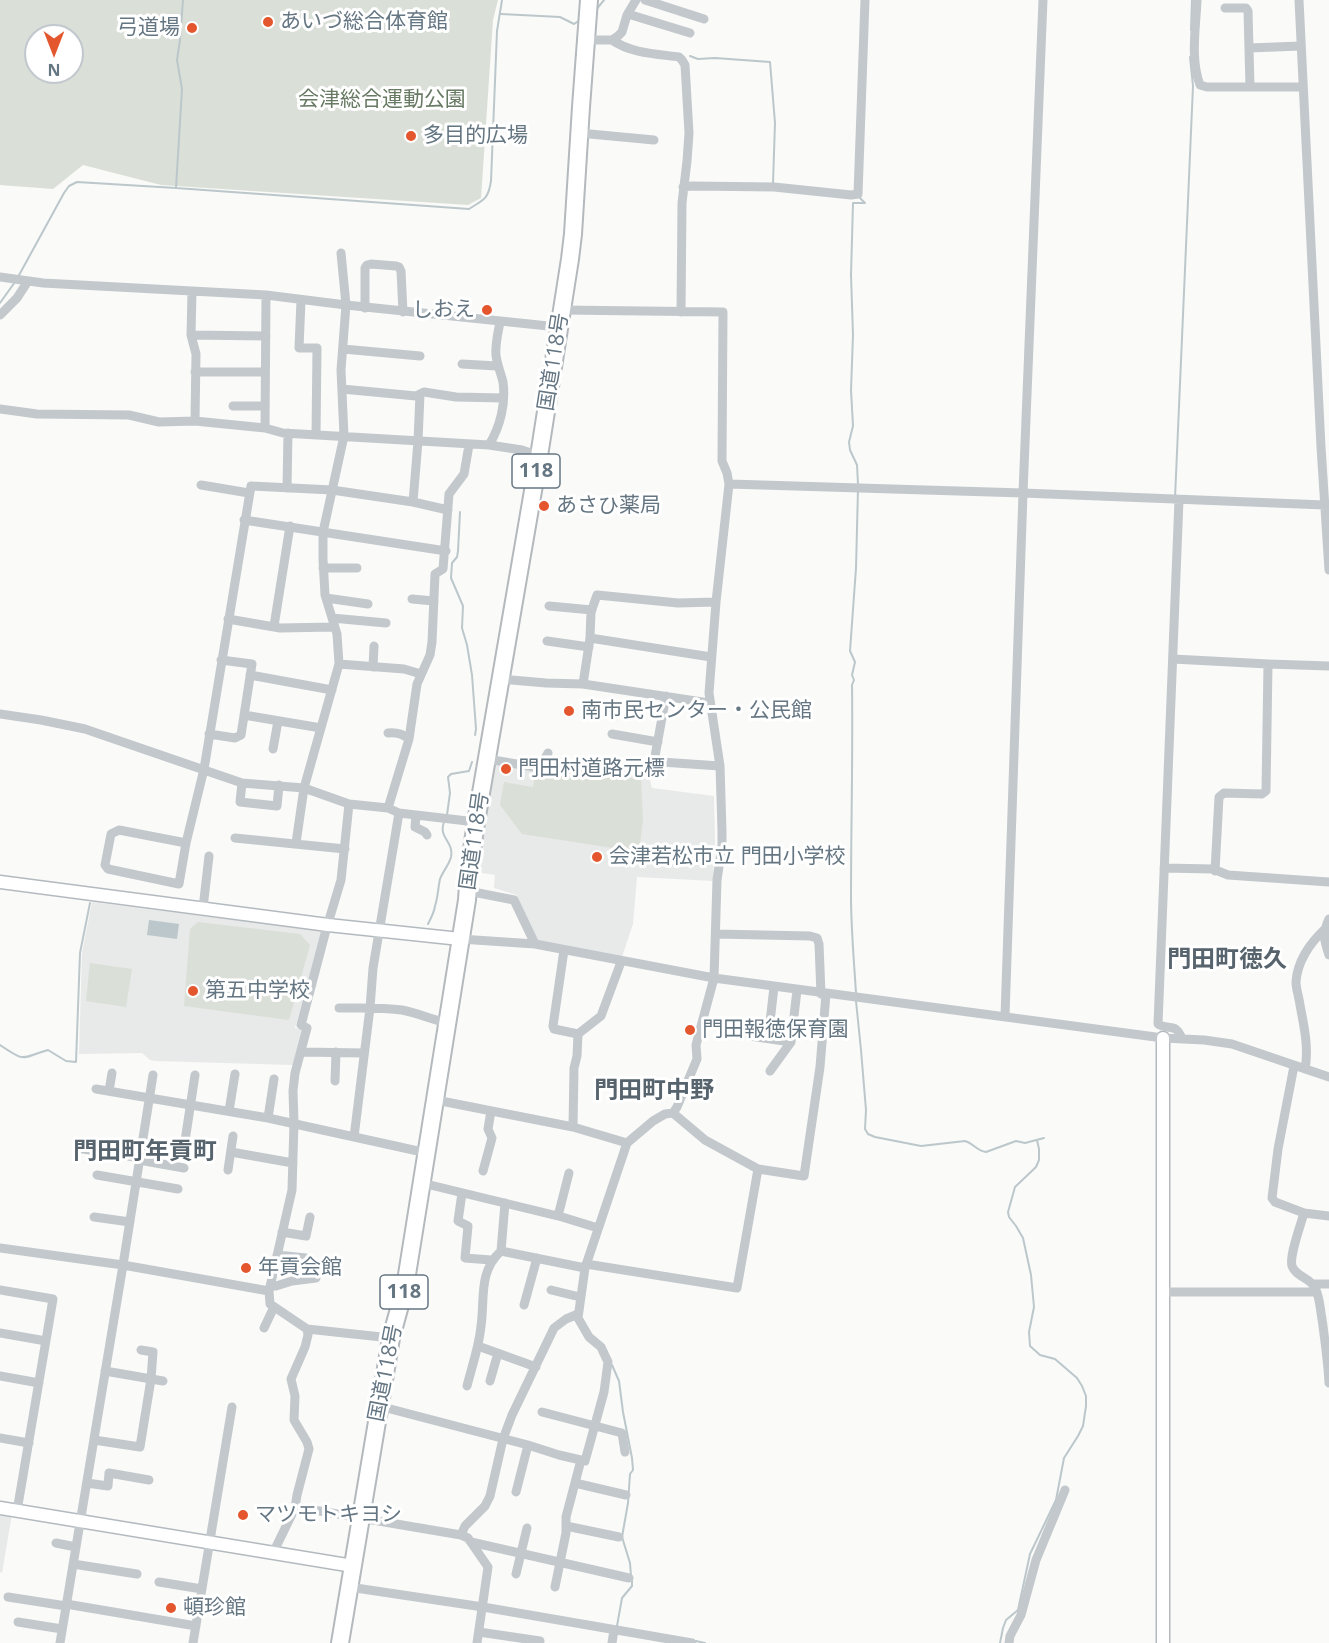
<!DOCTYPE html>
<html>
<head>
<meta charset="utf-8">
<style>
  body { margin:0 }
  #map { position:relative; width:1329px; height:1643px; overflow:hidden; background:#fafaf8; font-family:"Open Sans",sans-serif }
  canvas { display:block }
  .north { position:absolute; left:24px; top:24px; width:60px; height:60px; box-sizing:border-box; background:#fff; border:2px solid #c1c8cd; border-radius:50%; rotate:180deg; font-size:16px; font-weight:700; line-height:24px; text-align:center; color:#657683 }
  .north::after { content:''; display:block; margin:auto; width:21px; height:27px; background:#e4572e; clip-path:polygon(50% 0,100% 100%,50% 72%,0 100%) }
</style>
</head>
<body>
<div id="map">
<canvas width="1329" height="1643"></canvas>
<div class="north">N</div>
</div>
<script>
const context = document.querySelector('canvas').getContext('2d');
context.lineJoin = 'round';
function paint(path, color) { context.fillStyle = color; context.fill(path, 'evenodd'); }
function stroke(path, color, width, dash) { context.strokeStyle = color; context.lineWidth = width; context.lineCap = dash ? 'butt' : 'round'; context.setLineDash(dash || []); context.stroke(path); }
function label(font, color, halo, rows, align = 'center') {
  context.font = font + ' "Open Sans","Noto Sans JP",sans-serif'; context.lineWidth = 6; context.setLineDash([]); context.textBaseline = 'middle'; context.strokeStyle = halo; context.fillStyle = color; for (const [text, x, y, turn = 0] of rows) {
    context.save(); context.translate(x, y); context.rotate((+turn || 0) * Math.PI / 180); context.textAlign = isNaN(turn) ? turn : align; if (halo) context.strokeText(text, 0, 0); context.fillText(text, 0, 0); context.restore();
  }
}
paint(new Path2D(`
  M558 757 649 776 652 788 714 796 715 841 713 881 637 877 633 924 622 957 539 942 526 919 516 895 494 888 495 875 476 872 495 765 538 772 544 771Z
  M92 902 322 931 295 1028 302 1030 293 1065 156 1061 150 1060 142 1053 79 1054 82 953Z
  M0 1512 12 1514 2 1573 0 1572Z`), '#e8e9e9');
paint(new Path2D(`
  M0 0H498L493 20 481 198 468 205 161 185 83 165 53 189 0 185ZM36 36H72V72H36Z
  M556 763 641 780 643 820 639 852 522 834 500 805 504 782 533 787 535 774 545 773Z
  M198 922 300 934 310 945 289 1020 184 1006 190 929Z
  M90 963 132 969 126 1007 86 1001Z`), '#dadfd7');
paint(new Path2D(`
  M149 920 179 924 177 939 147 935Z`), '#bbc7cb');
stroke(new Path2D(`
  M595 11 604 0
  M501 14 560 17 574 24 580 20
  M1191 30 1192 0
  M690 56 698 59 715 58 770 62 775 123 773 183
  M176 188 182 89 177 60 180 40 183 0
  M18 277 64 193 69 186 77 182 176 188 469 209C484 199 488 200 491 181L497 31 502 0
  M0 303 15 282
  M858 484 857 465 850 450 849 442 853 426 851 390 853 335 851 275 853 203H865L859 197
  M1175 498 1193 86 1190 57
  M460 512 458 551 457 557 452 563 451 578 463 606 462 628 467 645 472 675 476 729 475 735
  M447 815 450 793 448 777 451 774 469 771 472 762
  M428 924C431 918 434 913 435 906 438 897 438 888 440 879 443 871 449 865 451 857 454 841 438 838 444 822
  M856 993C854 961 851 928 851 896 851 826 853 755 852 685L854 680 852 675 855 662 850 651 856 568 858 489
  M856 1001 861 1050 866 1110 865 1129 868 1134 875 1137 921 1146 965 1141C973 1143 977 1151 986 1152L1016 1141 1025 1143 1044 1138
  M0 1045C27 1063 20 1058 48 1050L66 1061 76 1062 80 953 90 903
  M612 1365 619 1381 623 1412 632 1458 633 1470 630 1474 628 1503 622 1537 630 1563 631 1576
  M617 1626 622 1598 632 1586V1581
  M696 1641 705 1643
  M1000 1643 1003 1628 1006 1620 1018 1610 1030 1554 1056 1500 1064 1458 1078 1436 1083 1426 1086 1406V1396L1082 1386 1077 1378 1055 1359 1040 1355 1030 1346 1029 1332 1034 1307 1031 1275 1023 1238 1016 1226 1009 1217 1008 1212 1015 1187 1036 1167 1039 1160V1149L1037 1140`), '#bbc7cb', 2);
const secondary = new Path2D(`
  M0 882 328 925 460 939
  M1163 1038V1643
  M0 1508 353 1566`);
const highway = new Path2D(`
  M340 1643 391 1338 405 1287 467 900 469 870 476 822 539 456 570 259 573 234 581 107 589 0`);
stroke(secondary, '#b3babf', 15);
stroke(highway, '#b4b9bd', 20);
stroke(new Path2D(`
  M645 0 704 19
  M1197 0C1196 27 1190 59 1200 85L1207 87H1303
  M1299 0 1321 447 1329 570
  M1225 8H1246L1248 11 1250 87
  M628 14 690 33
  M586 40H612L618 36 622 32 627 15 636 0
  M612 40C630 53 657 54 679 57L682 60 685 65 689 133 687 161 682 203 681 312
  M1249 48 1301 46
  M579 133 654 140
  M683 187 692 186 774 187 851 195 858 194 865 0
  M0 277 43 283 266 295 346 305 558 327
  M192 292 191 335 196 354 195 421
  M301 300 299 348H317L316 435
  M365 308V268L367 265 371 264 396 266 399 267 401 271 403 312
  M562 310 723 312 722 461 727 473 729 484 716 602 709 693 720 766 722 831V846L717 880 714 978 696 1045 697 1059 677 1107 673 1113
  M0 315 17 298 28 281
  M191 335 266 336
  M343 349 420 356
  M462 364 497 366
  M195 372H265
  M342 389 416 396 424 392 456 397 503 398
  M233 406H265
  M0 409 37 414 129 415 159 422 195 421 265 428 283 433 489 445 522 450 539 456
  M265 428 266 295
  M489 445C500 427 506 404 503 382 501 373 497 365 496 355 495 344 498 333 500 322
  M729 484 1023 493 1325 505
  M201 485 249 493
  M287 488 288 433
  M1179 500 1158 1024C1169 1031 1176 1022 1182 1039
  M413 502 418 441 420 394
  M244 520 446 551
  M323 568H357
  M326 598 368 604
  M412 599 434 601
  M549 606 592 610
  M332 618 386 623
  M228 619 280 628 334 627
  M274 626 290 526
  M590 638 711 657
  M547 641 589 647
  M1173 659 1268 664 1329 666
  M339 664 404 669 421 674
  M373 667 374 646
  M250 675 332 690
  M500 679 546 683 583 684 709 703
  M583 684 590 638 591 612 597 595 678 603 716 602
  M666 696 655 756 661 762 720 766
  M0 714 41 720 85 729 242 783 304 788 349 804 388 808 399 813 476 822
  M244 715 321 728
  M388 733C396 732 403 734 409 739
  M209 734 235 738 241 735 252 664 221 660
  M612 734 658 742
  M273 749 278 721
  M487 759 534 767C542 764 544 760 548 753
  M242 783 240 802 277 806 279 785
  M388 808 409 739 417 684 430 655 432 642 435 574 443 569 449 494 464 474 469 445
  M416 815 415 827 425 832 427 835
  M235 838 345 849
  M186 843 119 830 111 834 105 865 108 869 179 884 186 843 204 769 251 486 332 490 413 502 448 510
  M296 843 304 788 339 664 337 634 325 595 323 559V532L344 436 341 370 346 305 341 253
  M1164 868 1213 869 1228 875 1329 882
  M1215 871 1219 797 1224 793 1262 794 1266 791 1268 664
  M468 891 514 900 535 944
  M203 908 209 856
  M1329 919C1322 934 1324 940 1329 955
  M716 934 810 936 817 938 819 944 821 994
  M460 939 535 944 714 978 1163 1038 1204 1040 1232 1044 1329 1077
  M564 950 553 1026 554 1029 578 1034
  M339 1008C359 1008 381 1007 402 1010 418 1013 432 1020 448 1023
  M1005 1016 1023 493 1043 0
  M770 1022 774 987
  M750 1036 791 1042
  M301 1052 364 1053
  M1294 1066 1278 1149 1272 1198 1275 1202 1304 1213C1301 1224 1289 1256 1292 1266 1296 1277 1311 1278 1315 1288 1320 1297 1320 1309 1322 1319 1325 1341 1328 1362 1329 1383
  M1305 1069C1309 1048 1304 1026 1300 1005 1299 997 1296 989 1296 982 1297 962 1310 943 1324 930
  M770 1071 791 1042 797 990
  M335 1081 336 1052
  M96 1089 268 1118 427 1153
  M109 1091 112 1073
  M436 1100 573 1127 627 1143
  M229 1111 235 1074
  M268 1118 274 1079
  M573 1127 574 1068 577 1056 578 1034 601 1016 621 962
  M354 1137 370 1008 373 968 399 813
  M185 1141 195 1075
  M77 1148 140 1158
  M231 1152 293 1163
  M139 1160 184 1168
  M228 1170 233 1136
  M483 1171 492 1138 488 1129 491 1111
  M97 1175 178 1189
  M422 1183 562 1217 598 1228
  M462 1193 458 1221 468 1226 465 1258 491 1260
  M1304 1213 1329 1216
  M558 1216 569 1173
  M94 1217 130 1222
  M282 1232 306 1236 310 1217
  M0 1248 123 1265 269 1291
  M501 1251 505 1203
  M277 1255 306 1258
  M586 1264 737 1288 758 1169 804 1176 820 1067 826 994
  M1313 1284H1329
  M270 1286H276L292 1281 316 1278
  M0 1290 53 1299 17 1511
  M551 1290 580 1297
  M1163 1292H1316
  M524 1305 537 1258
  M264 1328 274 1307
  M307 1329 391 1338
  M0 1333 46 1341
  M478 1346 536 1367
  M105 1371 163 1381
  M0 1376 39 1383
  M490 1381 498 1353
  M467 1386C472 1366 479 1347 481 1326 485 1299 478 1272 501 1251L585 1268
  M379 1406 528 1445 559 1455 585 1461 604 1392 608 1362 601 1347 589 1337 578 1318 585 1268 627 1143 653 1121 665 1114 673 1113 705 1140 758 1169
  M542 1412 622 1433 625 1452
  M0 1438 29 1443
  M94 1440 140 1447 151 1379 153 1352 141 1350
  M87 1483 108 1486 109 1473 149 1480
  M575 1483 626 1495
  M516 1492 528 1445
  M296 1507 461 1535 468 1538 488 1567 477 1643
  M566 1526 619 1537
  M461 1535 465 1526 485 1506 490 1496 503 1439 512 1415 554 1328 566 1319 578 1314
  M471 1542 629 1578
  M56 1543 76 1547
  M273 1553 295 1508 297 1495 309 1449 307 1442 294 1420 295 1396 291 1379 305 1347 308 1335 307 1329 270 1304 269 1291 292 1190 294 1123 293 1091 295 1073 307 1028 301 1025 326 930 341 880 349 804
  M73 1564 137 1574
  M516 1574 527 1528
  M159 1582 202 1589
  M349 1587 483 1607 692 1643
  M555 1587 566 1533V1517L581 1460
  M8 1597 66 1606
  M66 1604 196 1626
  M18 1622 62 1629
  M479 1632 540 1641
  M60 1643 123 1265 153 1075
  M193 1643 232 1407
  M612 1643 614 1630
  M1009 1643 1010 1636 1021 1615 1036 1560 1065 1490`), '#c3c8cc', 9);
stroke(secondary, '#fff', 12);
stroke(highway, '#fff', 16);
for (const [x, y, r, color] of [
  [268,22,6,"#e4572e"],
  [192,28,6,"#e4572e"],
  [411,136,6,"#e4572e"],
  [487,310,6,"#e4572e"],
  [544,506,6,"#e4572e"],
  [569,711,6,"#e4572e"],
  [506,769,6,"#e4572e"],
  [597,857,6,"#e4572e"],
  [193,991,6,"#e4572e"],
  [690,1030,6,"#e4572e"],
  [246,1268,6,"#e4572e"],
  [243,1515,6,"#e4572e"],
  [171,1608,6,"#e4572e"]
]) { const dot = new Path2D(); dot.arc(x, y, r, 0, 2 * Math.PI); context.fillStyle = color; context.fill(dot); stroke(dot, '#fff', 2); }
for (const [x, y, w] of [
  [536,471,48],
  [404,1292,48]
]) { const box = new Path2D(); box.roundRect(x - w / 2, y - 17, w, 34, 4.5); context.fillStyle = '#fff'; context.fill(box); stroke(box, '#657683', 1.5); }
label('bold 20px', '#657683', null, [
  ["118",536,471],
  ["118",404,1292]
]);
label('21px', '#657683', '#fff', [
  ["あいづ総合体育館",280,22],
  ["弓道場",180,28,"right"],
  ["多目的広場",423,136],
  ["しおえ",475,310,"right"],
  ["あさひ薬局",556,506],
  ["南市民センター・公民館",581,711],
  ["門田村道路元標",518,769],
  ["会津若松市立 門田小学校",609,857],
  ["第五中学校",205,991],
  ["門田報徳保育園",702,1030],
  ["年貢会館",258,1268],
  ["マツモトキヨシ",255,1515],
  ["頓珍館",183,1608]
], 'left');
label('21px', '#687a64', '#fff', [
  ["会津総合運動公園",382,100]
]);
label('21px', '#657683', '#fff', [
  ["国道118号",554,362,-81],
  ["国道118号",475,841,-82],
  ["国道118号",386,1373,-79]
]);
label('bold 24px', '#57646e', '#fff', [
  ["門田町徳久",1227,960],
  ["門田町中野",654,1091],
  ["門田町年貢町",145,1152]
]);
</script>
</body>
</html>
